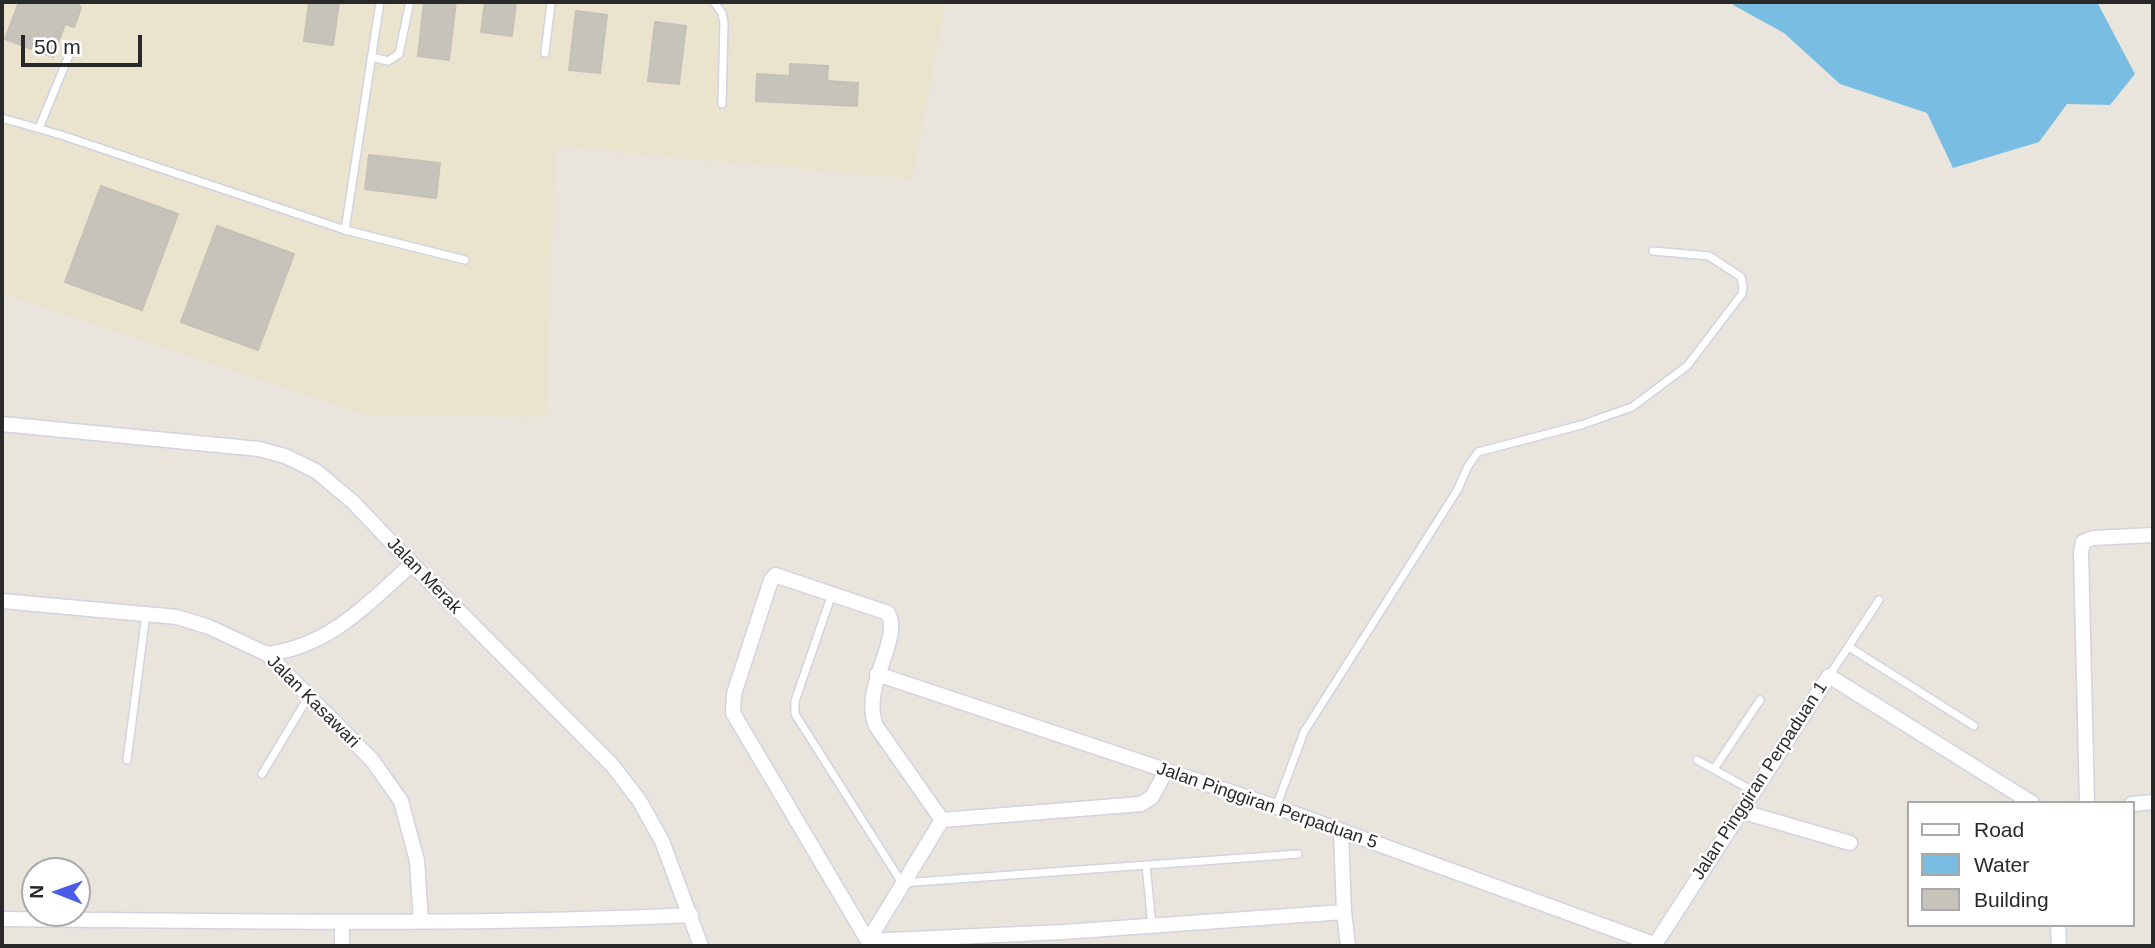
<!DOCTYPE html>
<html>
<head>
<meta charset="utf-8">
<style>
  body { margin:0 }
  #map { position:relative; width:2155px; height:948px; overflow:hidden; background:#eae5dc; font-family:Helvetica,sans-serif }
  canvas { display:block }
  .frame { position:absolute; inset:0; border:4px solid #292929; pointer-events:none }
  .legend { position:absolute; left:1907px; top:801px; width:228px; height:126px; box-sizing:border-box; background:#fff; border:2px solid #a9a9a9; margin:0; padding:9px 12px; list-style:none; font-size:21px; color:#292929 }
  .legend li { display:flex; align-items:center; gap:14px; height:35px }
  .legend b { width:35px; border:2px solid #a9a9a9 }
  .north { position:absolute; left:21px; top:857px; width:70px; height:70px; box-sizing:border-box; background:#fff; border:2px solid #a9a9a9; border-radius:50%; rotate:271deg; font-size:19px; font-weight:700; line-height:28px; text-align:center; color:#292929 }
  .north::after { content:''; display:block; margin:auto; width:24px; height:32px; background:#4b5de8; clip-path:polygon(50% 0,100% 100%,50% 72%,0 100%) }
  .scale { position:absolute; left:21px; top:35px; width:121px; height:32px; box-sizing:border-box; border:4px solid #292929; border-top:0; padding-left:9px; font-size:21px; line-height:24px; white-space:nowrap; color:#292929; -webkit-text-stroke:5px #fff; paint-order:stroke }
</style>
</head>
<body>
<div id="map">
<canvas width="2155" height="948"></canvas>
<div class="frame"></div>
<ul class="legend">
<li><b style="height:9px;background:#fff"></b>Road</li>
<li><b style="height:19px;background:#79bee2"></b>Water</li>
<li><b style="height:19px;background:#c6c3bb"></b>Building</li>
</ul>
<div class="north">N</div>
<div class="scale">50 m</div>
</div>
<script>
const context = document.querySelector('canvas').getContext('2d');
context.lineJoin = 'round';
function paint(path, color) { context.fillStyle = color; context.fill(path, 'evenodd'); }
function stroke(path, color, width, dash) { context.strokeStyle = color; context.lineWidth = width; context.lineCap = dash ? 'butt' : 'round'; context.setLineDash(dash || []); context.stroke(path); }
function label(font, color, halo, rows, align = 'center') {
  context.font = font + ' Helvetica,sans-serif'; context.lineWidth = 5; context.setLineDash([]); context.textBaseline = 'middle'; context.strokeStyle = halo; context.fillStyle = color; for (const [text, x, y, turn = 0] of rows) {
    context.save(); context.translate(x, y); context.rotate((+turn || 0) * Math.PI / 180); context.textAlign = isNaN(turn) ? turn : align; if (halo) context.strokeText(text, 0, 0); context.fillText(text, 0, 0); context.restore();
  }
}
paint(new Path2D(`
  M2 2H946L912 179 556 147 546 417 365 415 2 294Z`), '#eae3cd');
paint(new Path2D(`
  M1734 2H2097L2135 74 2110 105 2067 104 2039 142 1953 168 1927 113 1840 84 1784 33 1733 5Z`), '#79bee2');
const building = new Path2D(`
  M19 2H76L81 8 74 27 65 24 53 57 5 39Z
  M309 2H339L333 45 304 41Z
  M424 2H456L449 60 418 56Z
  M485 2H516L512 36 481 32Z
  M576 11 607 15 600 73 569 70Z
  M655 22 686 26 679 84 648 81Z
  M790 64 828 66 827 81 858 83 857 106 756 101 757 74 790 76Z
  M369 155 440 163 436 198 365 189Z
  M101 186 178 214 142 310 65 282Z
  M217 226 294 254 258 350 181 322Z`);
paint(building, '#c6c3bb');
stroke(building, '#c5c1b6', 2);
const service = new Path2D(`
  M714 2 722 13 724 23 722 104
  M545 53 551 2
  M371 57 388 61 399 54 409 6
  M2 118 61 135 345 230 465 260
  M39 128 72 48
  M345 230 380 2
  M832 594 795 701V714L902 883 1298 854
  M1849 647 1974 726
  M1829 676 1879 600
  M127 760 146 614
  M1697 760 1753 791
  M1714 769 1760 700
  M262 774 309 696
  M1276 807 1304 732 1458 489 1468 466 1478 452 1581 425 1632 407 1687 366 1742 294 1743 287 1741 277 1709 256 1653 251
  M1146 865 1152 926`);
const minor = new Path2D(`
  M2 424 259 449 285 456 316 471 353 502 412 564 612 765 639 800 662 841 701 946
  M2 601 177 617 209 627 267 654 372 760 401 801 417 861 421 921
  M267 654C330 646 366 605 412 564
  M877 674 1276 807 1654 944
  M2087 803 2081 552 2083 542 2093 538 2153 535
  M2132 804 2153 802
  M1740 811 1850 843
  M1344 912 1348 946
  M2 919C231 921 461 926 691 915
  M342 922V946
  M2058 925 2059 946
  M868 941 733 713 734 694 771 580 775 575 888 613C903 639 860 687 876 726L942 820 1141 804 1152 797 1166 771
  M868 941 1063 932 1344 912 1341 832
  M868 941 942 820
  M1654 946 1829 676 2032 803`);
stroke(service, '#d2d3e1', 10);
stroke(minor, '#d2d3e1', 17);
stroke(service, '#fff', 7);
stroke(minor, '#fff', 14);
label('18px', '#292929', '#fff', [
  ["Jalan Merak",424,576,46],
  ["Jalan Kasawari",313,702,45],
  ["Jalan Pinggiran Perpaduan 1",1760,781,-57],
  ["Jalan Pinggiran Perpaduan 5",1267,806,19]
]);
</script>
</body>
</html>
